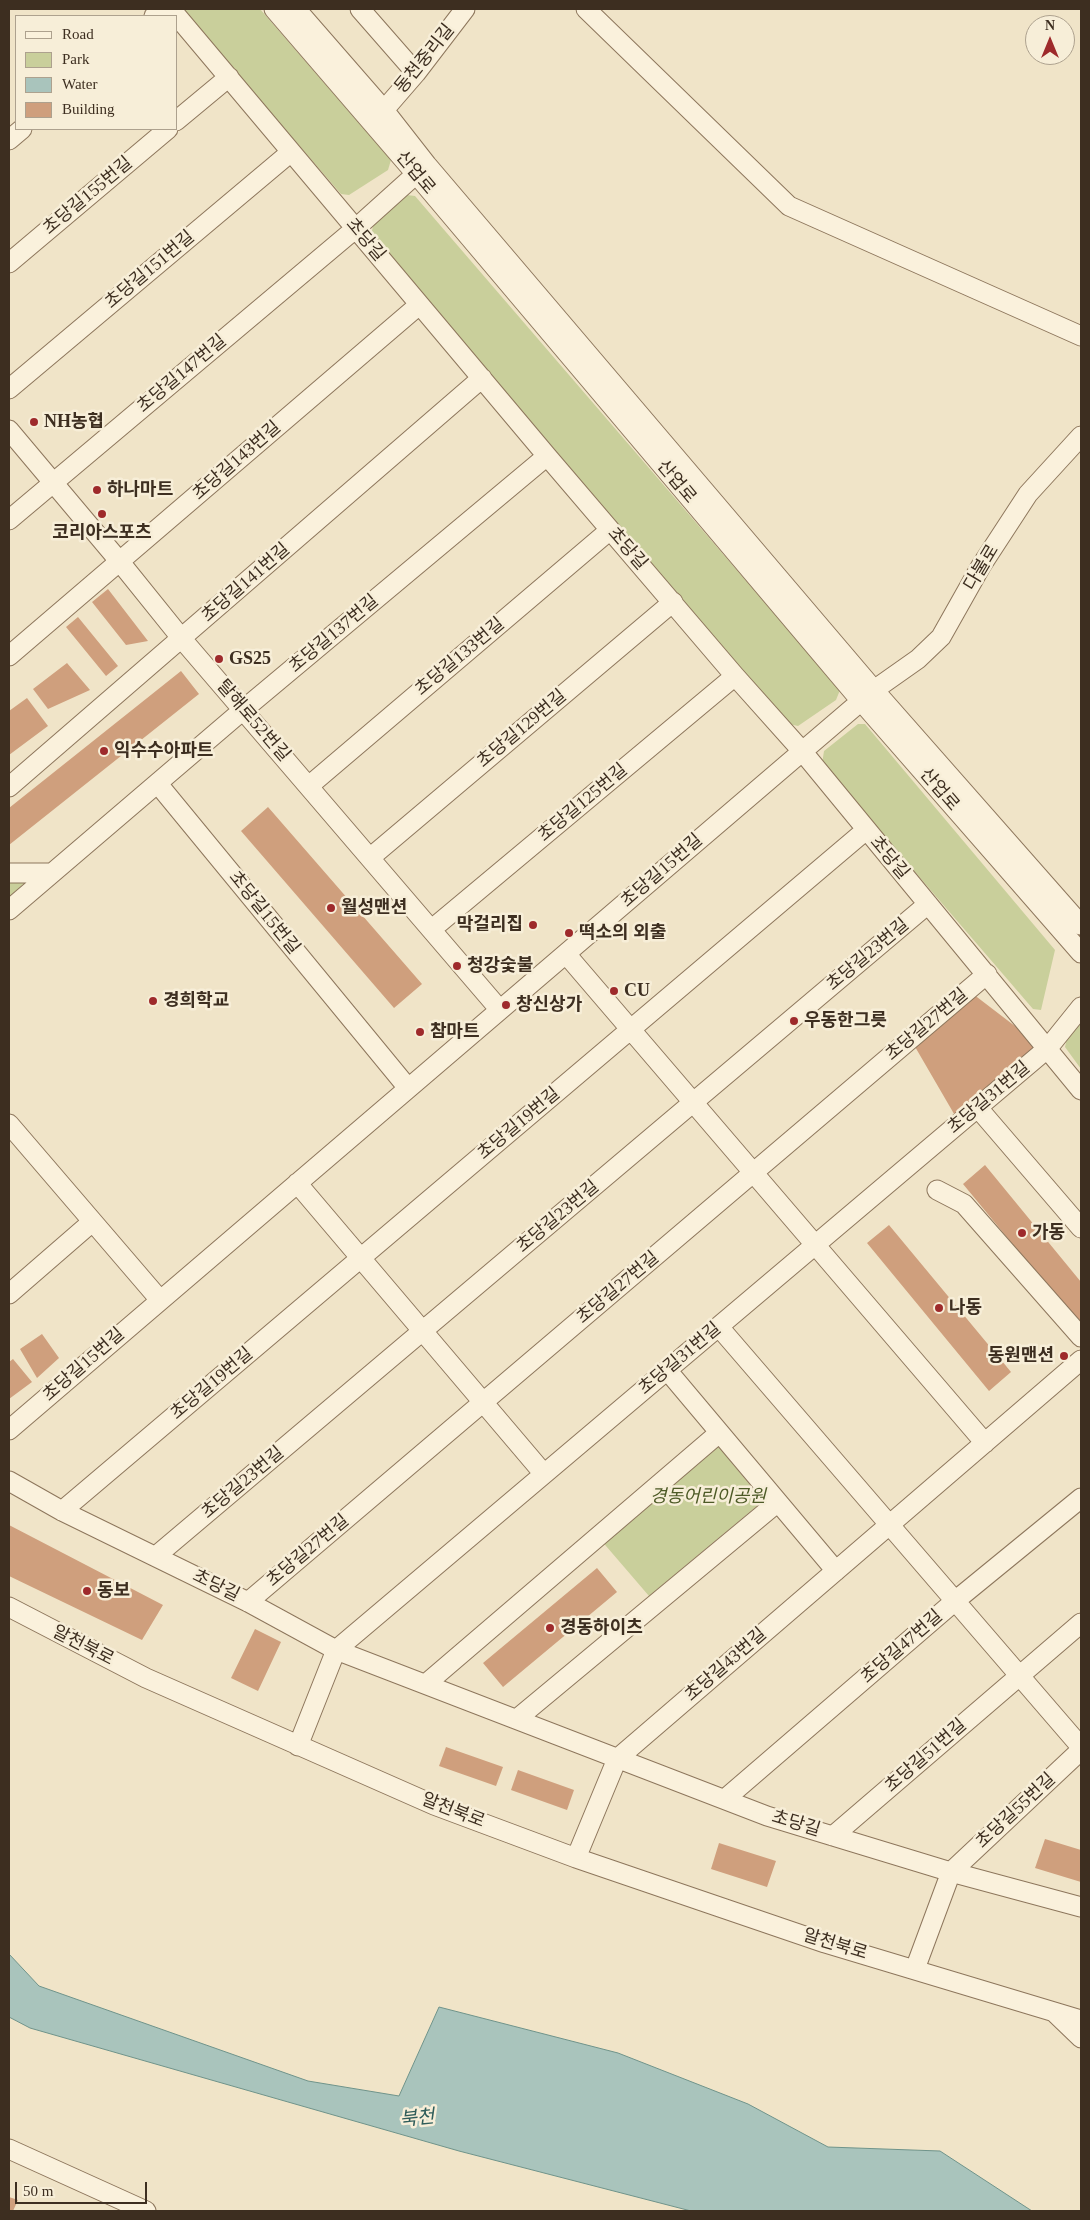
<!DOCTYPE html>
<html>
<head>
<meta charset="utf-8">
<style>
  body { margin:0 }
  #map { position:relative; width:1090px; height:2220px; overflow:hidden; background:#f0e4c8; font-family:"Times New Roman",serif }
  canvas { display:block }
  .frame { position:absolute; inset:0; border:10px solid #3d2e20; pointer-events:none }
  .legend { position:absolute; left:15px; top:15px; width:162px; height:115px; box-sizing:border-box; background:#f7eed8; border:1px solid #ada18e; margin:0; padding:6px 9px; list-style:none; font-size:15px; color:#3d2e20 }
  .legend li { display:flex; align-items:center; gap:10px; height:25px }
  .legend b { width:25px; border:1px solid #ada18e }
  .north { position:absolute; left:1025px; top:15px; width:50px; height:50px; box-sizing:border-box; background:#f7eed8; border:1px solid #ada18e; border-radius:50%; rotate:0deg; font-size:14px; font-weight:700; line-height:20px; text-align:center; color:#3d2e20 }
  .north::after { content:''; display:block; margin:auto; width:18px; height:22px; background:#9e2a2b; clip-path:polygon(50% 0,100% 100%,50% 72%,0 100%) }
  .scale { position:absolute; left:15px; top:2182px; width:132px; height:22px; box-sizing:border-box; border:2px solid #3d2e20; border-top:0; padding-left:6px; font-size:15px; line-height:18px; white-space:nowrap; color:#3d2e20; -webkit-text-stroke:4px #f7eed8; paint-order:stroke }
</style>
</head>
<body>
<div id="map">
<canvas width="1090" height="2220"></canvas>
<div class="frame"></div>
<ul class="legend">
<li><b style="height:6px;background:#faf1dc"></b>Road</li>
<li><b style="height:14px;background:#c9cf9b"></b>Park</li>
<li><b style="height:14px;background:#a9c4bc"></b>Water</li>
<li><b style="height:14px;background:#cf9f7d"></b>Building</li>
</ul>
<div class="north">N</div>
<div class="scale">50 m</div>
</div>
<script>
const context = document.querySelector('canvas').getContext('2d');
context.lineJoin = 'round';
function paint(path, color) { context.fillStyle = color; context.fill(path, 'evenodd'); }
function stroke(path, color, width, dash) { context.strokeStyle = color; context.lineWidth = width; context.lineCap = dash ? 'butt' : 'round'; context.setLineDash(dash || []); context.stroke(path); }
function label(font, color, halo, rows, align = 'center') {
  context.font = font + ' "Times New Roman","Noto Sans KR",serif'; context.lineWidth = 5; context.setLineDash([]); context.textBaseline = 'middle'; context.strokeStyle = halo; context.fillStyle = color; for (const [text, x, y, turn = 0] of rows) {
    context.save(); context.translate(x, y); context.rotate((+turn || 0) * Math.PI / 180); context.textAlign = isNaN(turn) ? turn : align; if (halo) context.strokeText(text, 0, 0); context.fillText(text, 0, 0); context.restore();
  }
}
paint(new Path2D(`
  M181 9H260L391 160 388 170 349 195 341 194Z
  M407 195 415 196 840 690 836 700 798 726 789 724 371 235 374 222Z
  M858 724H865L1055 950 1041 1010 1033 1009 822 764 824 751Z
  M9 880 27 881 9 897Z
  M1081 1024V1069L1065 1047 1068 1034Z
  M715 1442 763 1501 649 1596 600 1539Z`), '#c9cf9b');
const water = new Path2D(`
  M9 1954 39 1986 308 2081 399 2096 439 2007 618 2053 748 2104 828 2147 940 2151 1032 2211H691L459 2151 30 2028 9 2017Z`);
paint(water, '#a9c4bc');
stroke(water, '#6f938a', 1);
paint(new Path2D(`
  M108 589 148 641 126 645 92 602Z
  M78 617 118 666 106 676 66 627Z
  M67 663 90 690 48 709 33 689Z
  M181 671 199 694 9 845V808Z
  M27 698 48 726 9 755V711Z
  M268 807 422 984 394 1008 241 831Z
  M973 994 1041 1046 957 1119 914 1045 946 1022Z
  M985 1165 1081 1282V1327L963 1184Z
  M889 1225 1011 1372 989 1391 867 1243Z
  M42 1334 59 1358 37 1378 20 1349Z
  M13 1359 32 1382 9 1399V1362Z
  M9 1525 163 1605 142 1640 9 1576Z
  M597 1568 617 1592 503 1687 483 1663Z
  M255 1629 281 1642 258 1691 231 1678Z
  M446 1747 503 1767 496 1786 439 1766Z
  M518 1770 574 1790 567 1810 511 1790Z
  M1045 1839 1081 1850V1882L1035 1868Z
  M719 1843 776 1861 767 1887 711 1869Z
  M9 2197 18 2200 13 2211H9Z`), '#cf9f7d');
const minor = new Path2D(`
  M171 9 547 456 735 676 802 751 1081 1090
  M274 9 416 174 861 701 1081 953
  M296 9 384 110 427 165 874 690 1081 925
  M360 9 416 73
  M586 9 789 206 1081 336
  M154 16 163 9
  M384 110 416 73 465 9
  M176 121 229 77
  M9 140 22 129
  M9 263 168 129
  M9 389 291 152
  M9 430 120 562 182 639 500 1010
  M9 520 355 229 425 166
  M9 656 419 305
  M158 784 408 1088
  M310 785 610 530
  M9 787 482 378
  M371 857 673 602
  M9 873H52
  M9 910 243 710 547 456
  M432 929 735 676
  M566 954 985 1443
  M978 1108 1081 1228
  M9 1124 160 1300
  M297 1183 544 1474
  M937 1190 964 1204 1081 1337
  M9 1294 92 1222
  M719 1327 1081 1747
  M667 1370 836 1571
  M9 1430 874 690 918 659 941 637 981 566 1028 494 1081 436
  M9 1481 62 1511 248 1602 336 1650 767 1816 951 1872 1081 1907
  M62 1511 866 830
  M156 1556 928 904
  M248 1602 987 974
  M9 1607 146 1678 434 1805 576 1858 825 1943 1081 2020
  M427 1683 719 1433
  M518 1718 778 1502
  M298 1746 336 1650 1048 1048 1081 1007
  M725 1799 955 1601 1081 1498
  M833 1836 1081 1623
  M576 1858 617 1759 1081 1360
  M915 1969 951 1872 1081 1750
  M1055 2013 1081 2038
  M9 2149 146 2211`);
stroke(minor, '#8d765c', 21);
stroke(minor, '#faf1dc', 19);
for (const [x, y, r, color] of [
  [34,422,5,"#9e2a2b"],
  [97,490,5,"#9e2a2b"],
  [102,514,5,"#9e2a2b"],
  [219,659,5,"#9e2a2b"],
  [104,751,5,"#9e2a2b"],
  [331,908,5,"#9e2a2b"],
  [533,925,5,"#9e2a2b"],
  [569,933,5,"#9e2a2b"],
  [457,966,5,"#9e2a2b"],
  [614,991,5,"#9e2a2b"],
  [153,1001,5,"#9e2a2b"],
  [506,1005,5,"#9e2a2b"],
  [794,1021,5,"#9e2a2b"],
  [420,1032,5,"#9e2a2b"],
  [1022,1233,5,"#9e2a2b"],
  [939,1308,5,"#9e2a2b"],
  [1064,1356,5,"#9e2a2b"],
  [87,1591,5,"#9e2a2b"],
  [550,1628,5,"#9e2a2b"]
]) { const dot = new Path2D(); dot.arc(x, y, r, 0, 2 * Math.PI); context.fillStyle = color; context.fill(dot); stroke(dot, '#f7eed8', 2); }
label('18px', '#3d2e20', '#f7eed8', [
  ["동천중리길",425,59,-51],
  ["산업로",415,173,50],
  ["초당길155번길",88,196,-40],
  ["초당길",365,240,50],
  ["초당길151번길",150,270,-40],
  ["초당길147번길",182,374,-40],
  ["초당길143번길",237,461,-41],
  ["산업로",676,482,50],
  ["초당길",627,549,49],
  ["다불로",982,568,-59],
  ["초당길141번길",246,583,-41],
  ["초당길137번길",334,634,-40],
  ["초당길133번길",460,657,-40],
  ["탈해로52번길",253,721,49],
  ["초당길129번길",522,729,-40],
  ["산업로",939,790,49],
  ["초당길125번길",583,803,-40],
  ["초당길",889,858,50],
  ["초당길15번길",662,871,-41],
  ["초당길15번길",264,913,51],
  ["초당길23번길",868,955,-40],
  ["초당길27번길",927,1025,-40],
  ["초당길31번길",989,1098,-40],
  ["초당길19번길",519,1124,-40],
  ["초당길23번길",558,1217,-40],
  ["초당길27번길",618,1288,-40],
  ["초당길31번길",680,1359,-40],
  ["초당길15번길",84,1365,-41],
  ["초당길19번길",212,1384,-40],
  ["초당길23번길",243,1483,-40],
  ["초당길27번길",308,1551,-40],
  ["초당길",216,1586,26],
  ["알천북로",83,1646,27],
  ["초당길47번길",902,1647,-41],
  ["초당길43번길",726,1665,-41],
  ["초당길51번길",926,1756,-41],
  ["알천북로",453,1811,21],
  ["초당길55번길",1016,1811,-43],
  ["초당길",796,1824,17],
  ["알천북로",835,1945,17]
]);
label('bold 18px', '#3d2e20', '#f7eed8', [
  ["NH농협",44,422],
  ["하나마트",107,490],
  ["코리아스포츠",102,533,"center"],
  ["GS25",229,659],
  ["익수수아파트",114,751],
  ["월성맨션",341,908],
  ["막걸리집",523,925,"right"],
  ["떡소의 외출",579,933],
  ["청강숯불",467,966],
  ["CU",624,991],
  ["경희학교",163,1001],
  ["창신상가",516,1005],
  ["우동한그릇",804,1021],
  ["참마트",430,1032],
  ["가동",1032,1233],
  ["나동",949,1308],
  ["동원맨션",1054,1356,"right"],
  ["동보",97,1591],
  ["경동하이츠",560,1628]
], 'left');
label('italic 18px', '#4d5a26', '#f7eed8', [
  ["경동어린이공원",708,1497]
]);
label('italic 19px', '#2f5d5a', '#f7eed8', [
  ["북천",417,2119,-6]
]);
</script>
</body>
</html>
